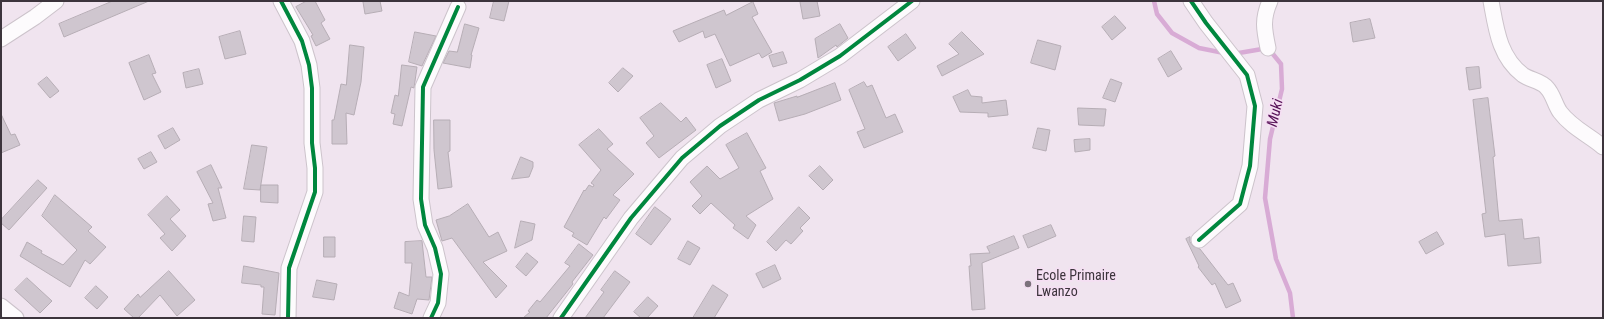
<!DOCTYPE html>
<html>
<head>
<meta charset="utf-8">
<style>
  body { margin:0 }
  #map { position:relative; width:1604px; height:319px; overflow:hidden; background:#f0e4ef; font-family:"Roboto Condensed",sans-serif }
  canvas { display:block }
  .frame { position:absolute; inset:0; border:2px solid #3c343c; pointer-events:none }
</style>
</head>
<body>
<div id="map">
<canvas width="1604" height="319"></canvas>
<div class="frame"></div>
</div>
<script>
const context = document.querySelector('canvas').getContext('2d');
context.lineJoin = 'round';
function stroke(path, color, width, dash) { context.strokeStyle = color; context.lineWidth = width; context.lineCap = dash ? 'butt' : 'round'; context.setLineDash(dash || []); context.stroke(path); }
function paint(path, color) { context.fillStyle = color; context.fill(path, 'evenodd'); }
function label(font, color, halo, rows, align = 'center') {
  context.font = font + ' "Roboto Condensed",sans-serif'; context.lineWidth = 3.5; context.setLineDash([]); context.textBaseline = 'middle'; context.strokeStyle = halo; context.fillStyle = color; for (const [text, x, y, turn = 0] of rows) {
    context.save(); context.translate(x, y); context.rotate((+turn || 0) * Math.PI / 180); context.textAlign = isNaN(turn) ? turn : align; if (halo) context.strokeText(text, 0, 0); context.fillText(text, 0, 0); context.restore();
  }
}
stroke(new Path2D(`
  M1154 1 1157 14 1172 33 1199 48 1224 53
  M1233 54 1268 48 1281 64 1282 89 1270 139 1265 198 1276 259 1290 293 1293 318`), '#d8abd5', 4.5);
const building = new Path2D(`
  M113 1H149L64 37 59 24Z
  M307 1H315L325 20 321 23 330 39 316 46 311 36 313 35 296 7Z
  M369 1H380L382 11 365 14 363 2Z
  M494 1H509L504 21 490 18Z
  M806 1H817L820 16 803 19 800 2Z
  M753 2 758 14 752 17 772 52 762 58 759 53 730 66 715 34 705 38 703 31 679 42 673 31 724 10 726 15Z
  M1115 16 1126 28 1112 40 1102 27Z
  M1370 19 1375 38 1353 42 1350 23Z
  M465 24 479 28 471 55H472L470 68 443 63 449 51 457 52Z
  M840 24 848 38 837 47 836 45 818 58 815 39Z
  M240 31 246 54 225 59 219 37Z
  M415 32 436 36 422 66 409 62Z
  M962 32 984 54 942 76 937 66 959 54 949 44Z
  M906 34 916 48 898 61 888 47Z
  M1038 40 1061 46 1055 70 1031 63Z
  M350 45 364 47 361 82 354 115 346 113 347 144H332V120H334L341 84 346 85Z
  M1171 51 1182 69 1168 77 1158 59Z
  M783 52 787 63 773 67 769 56Z
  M149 55 156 73 152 74 161 92 144 100 129 63Z
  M722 59 731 81 716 88 707 65Z
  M402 65 417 67 414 88 411 87 402 126 393 124 395 114 391 113 395 95 398 96Z
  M1479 67 1481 88 1469 90 1466 68Z
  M623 68 633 76 618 92 609 83Z
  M199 69 203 84 186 88 183 73Z
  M47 77 59 91 50 98 38 84Z
  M1111 79 1122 83 1115 102 1103 98Z
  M864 82 867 87 872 85 886 118 895 114 903 132 864 148 857 132 865 129 849 90Z
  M835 83 841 100 805 114 779 121 774 103 797 96V97Z
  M968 90 971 96 982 97V103L1006 100 1008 115 988 117V113L960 112 953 97Z
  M1488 98 1495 156 1493 157 1499 221 1522 219 1524 239 1539 237 1541 263 1508 266 1505 234 1485 237 1482 214 1486 213 1473 100Z
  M661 103 681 122 686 117 696 130 659 158 646 143 654 136 640 118Z
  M1078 108 1106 109 1104 126 1079 125Z
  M1 114 11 135 15 134 20 145 1 153Z
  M434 120H450V151L448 152 452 187 438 189 434 150Z
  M173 128 180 140 165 149 158 136Z
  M1038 128 1050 130 1046 151 1033 148Z
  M599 129 613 144 607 149 634 174 613 195 620 200 606 219 604 217 587 245 572 236 574 233 564 227 584 190 585 191 589 185 593 187 594 185 591 183 601 170 579 145Z
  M747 133 766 168 760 171 773 199 746 216 756 225 748 239 733 228 735 225 711 203 700 214 692 206 702 196 690 182 707 166 720 179 739 168 726 145Z
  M1090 139V150L1075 152 1074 140Z
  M252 145 267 147 260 190 244 189Z
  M151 152 157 162 144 169 138 159Z
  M521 157 533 162V167L529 177 512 179Z
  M211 165 222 188H218L226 218 213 221 208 204 213 203 197 172Z
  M820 166 833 180 823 190 809 176Z
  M38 180 47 188 9 230 1 223V220Z
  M261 185H278V203L261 202Z
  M55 195 92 227 88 231 106 247 90 264 85 260 70 287 20 256 27 242 42 251 41 253 63 265 77 250 42 216Z
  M167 196 180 210 170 219 186 236 172 251 160 238 165 234 148 215Z
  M468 204 489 237 498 232 507 251 483 262 507 286 496 298 452 238 442 241 436 220 449 216Z
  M655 207 671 219 651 245 636 234Z
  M799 207 810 218 800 228 803 231 791 244 786 240 776 251 767 242Z
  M244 216 256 217 254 242 242 241Z
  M521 221 535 224 532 240 515 248Z
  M1051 225 1056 236 1028 248 1023 236Z
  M1437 232 1444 244 1426 254 1419 242Z
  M1014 236 1019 248 982 263 985 309 972 310 969 266H971L970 254 990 253 987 247Z
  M324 237H335V257H324Z
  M1190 237V242L1193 246 1200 249 1228 285 1233 283 1241 301 1226 308 1215 283 1212 285 1198 267 1199 266 1186 239Z
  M422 241 426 277H432L429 300 417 299 412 314 394 308 399 292 409 296 412 263H405V242Z
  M688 241 700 248 690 265 678 259Z
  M579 244 593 255 572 282 573 284 546 318H523L530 312 528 311 537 300 540 302 570 266 565 263Z
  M527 253 538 262 526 276 516 267Z
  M775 265 781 279 763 288 756 274Z
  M244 266 279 273 275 315 262 314 264 287H261V285L242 283Z
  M169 271 195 300 177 316 160 295 138 318H134L124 309 138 294 140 297Z
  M615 271 630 282 603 318H585L604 292 601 290Z
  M27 278 52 301 40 313 15 290Z
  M317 280 337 284 334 300 313 297Z
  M713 285 728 295 714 318H693Z
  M96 286 108 297 97 309 85 298Z
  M648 297 658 306 647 318H641L634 312Z`);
paint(building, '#cfc6cf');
stroke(building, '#b6adb5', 1);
const minor = new Path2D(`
  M281 1 302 41 309 65 312 88V143L315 168V192L289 268 288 318
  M1191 1 1206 23 1247 75 1255 106 1250 166 1240 204 1199 240
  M1491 1C1496 28 1499 57 1523 75 1530 80 1542 81 1547 88 1553 94 1555 105 1560 112 1572 128 1589 135 1603 147
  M1 39 35 17 56 1
  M1268 48C1264 29 1262 19 1270 1
  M1 306 16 318
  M431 318 438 303 441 274 435 248 425 225 421 199 423 87 458 7
  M561 318 631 218 682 158 720 126 759 100 800 80 840 56 912 1`);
stroke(minor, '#ccc3cb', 17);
stroke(minor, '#fdfbfd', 15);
stroke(new Path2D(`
  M281 1 302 41 309 65 312 88V143L315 168V192L289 268 288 318
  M1191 1 1206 23 1247 75 1255 106 1250 166 1240 204 1199 240
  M431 318 438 303 441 274 435 248 425 225 421 199 423 87 458 7
  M561 318 631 218 682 158 720 126 759 100 800 80 840 56 912 1`), '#00873e', 4);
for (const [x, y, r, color] of [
  [1028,284,4,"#7b727b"]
]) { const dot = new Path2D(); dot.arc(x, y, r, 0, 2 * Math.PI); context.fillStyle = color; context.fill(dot); stroke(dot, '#f5dff3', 1.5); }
label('14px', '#3c343c', '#f5dff3', [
  ["Ecole Primaire",1036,276],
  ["Lwanzo",1036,292]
], 'left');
label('italic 15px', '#550f55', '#f5dff3', [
  ["Muki",1276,113,-77]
]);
</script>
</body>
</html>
